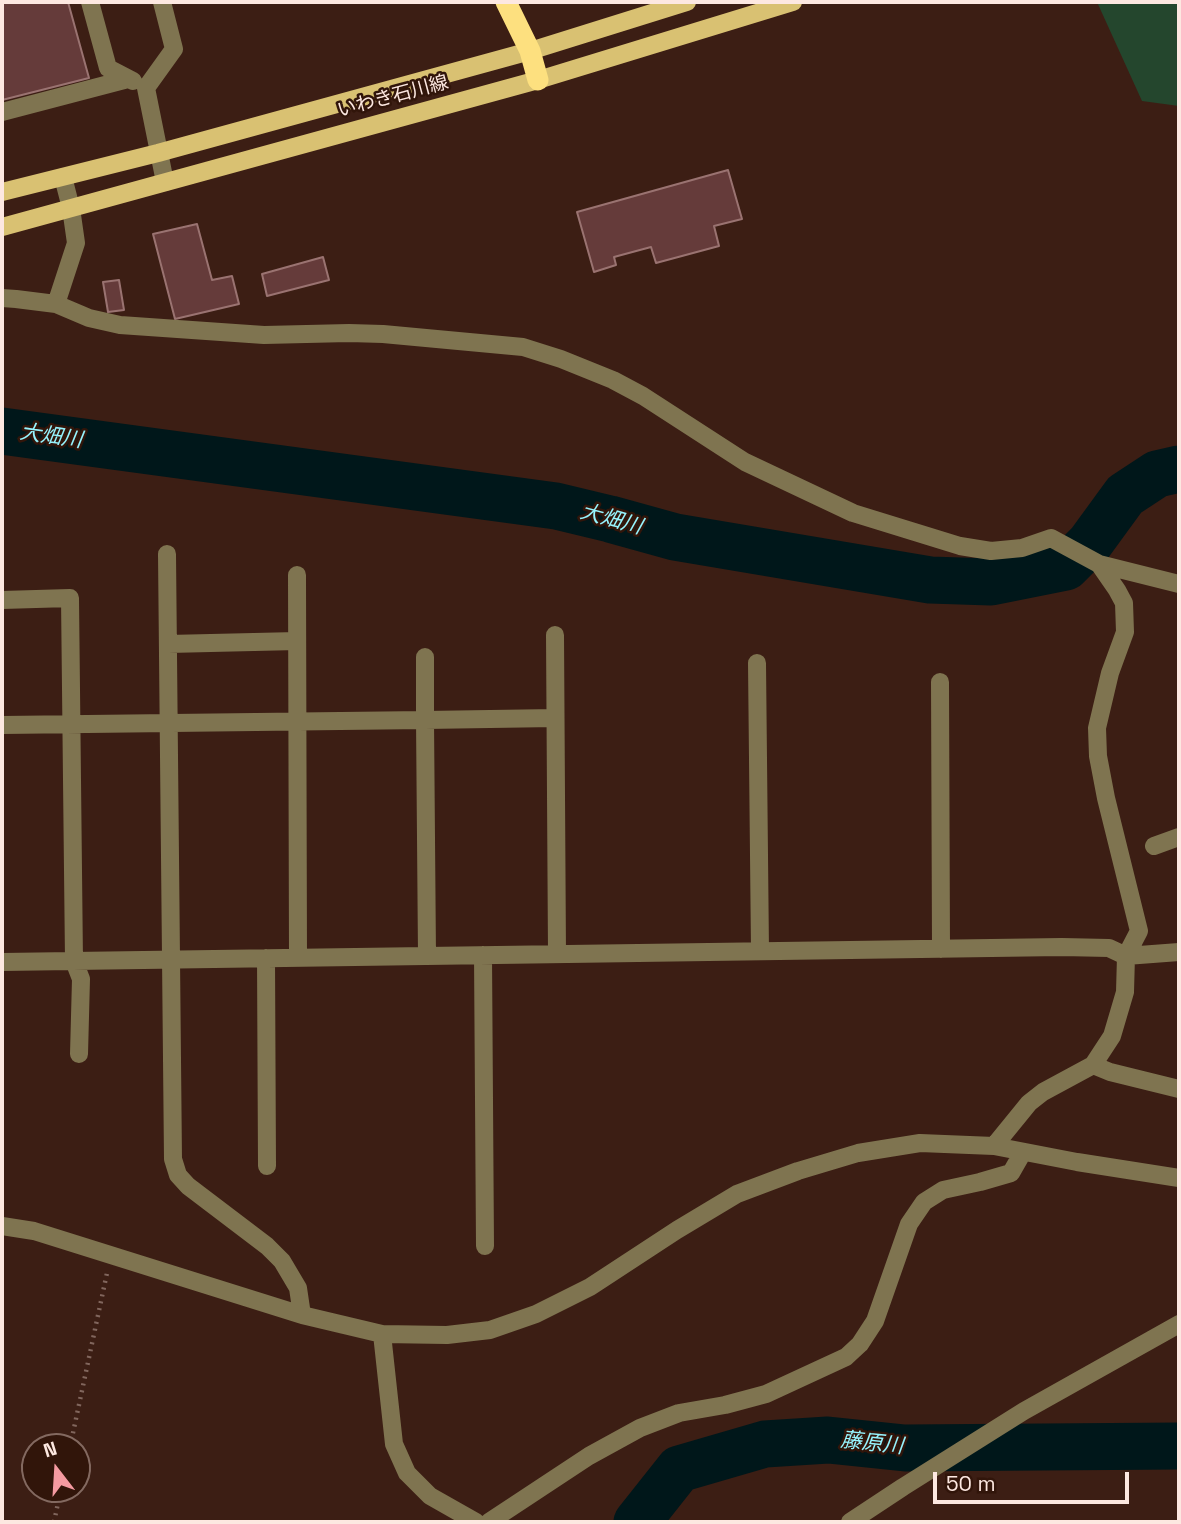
<!DOCTYPE html>
<html>
<head>
<meta charset="utf-8">
<style>
  body { margin:0 }
  #map { position:relative; width:1181px; height:1524px; overflow:hidden; background:#3c1e14; font-family:"Space Grotesk",sans-serif }
  canvas { display:block }
  .frame { position:absolute; inset:0; border:4px solid #fde8e1; pointer-events:none }
  .north { position:absolute; left:21px; top:1433px; width:70px; height:70px; box-sizing:border-box; background:#31150a; border:2px solid #836960; border-radius:50%; rotate:343deg; font-size:19px; font-weight:700; line-height:28px; text-align:center; color:#fde8e1 }
  .north::after { content:''; display:block; margin:auto; width:24px; height:32px; background:#f49aa1; clip-path:polygon(50% 0,100% 100%,50% 72%,0 100%) }
  .scale { position:absolute; left:933px; top:1472px; width:196px; height:32px; box-sizing:border-box; border:4px solid #fde8e1; border-top:0; padding-left:9px; font-size:21px; line-height:24px; white-space:nowrap; color:#fde8e1; -webkit-text-stroke:5px #31150a; paint-order:stroke }
</style>
</head>
<body>
<div id="map">
<canvas width="1181" height="1524"></canvas>
<div class="frame"></div>
<div class="north">N</div>
<div class="scale">50 m</div>
</div>
<script>
const context = document.querySelector('canvas').getContext('2d');
context.lineJoin = 'round';
function paint(path, color) { context.fillStyle = color; context.fill(path, 'evenodd'); }
function stroke(path, color, width, dash) { context.strokeStyle = color; context.lineWidth = width; context.lineCap = dash ? 'butt' : 'round'; context.setLineDash(dash || []); context.stroke(path); }
function label(font, color, halo, rows, align = 'center') {
  context.font = font + ' "Space Grotesk","Noto Sans JP",sans-serif'; context.lineWidth = 5; context.setLineDash([]); context.textBaseline = 'middle'; context.strokeStyle = halo; context.fillStyle = color; for (const [text, x, y, turn = 0] of rows) {
    context.save(); context.translate(x, y); context.rotate((+turn || 0) * Math.PI / 180); context.textAlign = isNaN(turn) ? turn : align; if (halo) context.strokeText(text, 0, 0); context.fillText(text, 0, 0); context.restore();
  }
}
paint(new Path2D(`
  M1097 2H1179V106L1142 101Z`), '#24462d');
stroke(new Path2D(`
  M2 431 556 506 610 519 675 537 930 580 991 582 1066 567 1090 543 1125 495 1157 474 1179 469
  M637 1522 679 1469 765 1444 828 1440 905 1448 1179 1446`), '#00171a', 47);
const building = new Path2D(`
  M2 2H68L89 78 2 100Z
  M728 170 742 219 714 226 719 246 656 263 651 247 614 257 616 265 594 272 577 212Z
  M197 224 212 280 232 276 239 304 175 319 153 234Z
  M323 257 329 280 267 296 262 274Z
  M119 280 124 310 108 312 103 282Z`);
paint(building, '#653b3a');
stroke(building, '#9a7371', 2);
stroke(new Path2D(`
  M70 1447 107 1273
  M54 1522 61 1489`), '#81665d', 4.5, [2, 5]);
stroke(new Path2D(`
  M90 2 108 68 133 81
  M162 2 174 49 146 88 165 182
  M2 112 128 79
  M2 298 16 299 56 304 76 243 71 208 63 177
  M56 304 89 318 120 325 264 335 349 333 383 334 523 347 561 359 613 380 643 396 745 462 853 513 960 546 991 551 1022 548 1051 538 1099 564
  M167 554 173 1159 178 1175 188 1186 267 1246 282 1261 298 1288 302 1315
  M297 575 298 958
  M2 600 70 598 74 961 81 979 79 1054
  M555 635 557 954
  M168 644 297 641
  M425 657V720L555 718
  M757 663 760 951
  M940 682 941 949
  M2 725 425 720 427 956
  M1154 846 1179 837
  M483 955 485 1246
  M1126 956 1139 931 1106 798 1098 756 1097 728 1110 673 1125 632 1124 603 1117 590 1099 564 1179 584
  M1126 956 1179 952
  M266 958 267 1166
  M2 962 1062 947 1109 948 1126 956 1125 992 1112 1036 1093 1065 1043 1092 1029 1103 994 1146
  M1093 1065 1110 1072 1179 1089
  M2 1226 34 1231 302 1315 382 1334 447 1335 490 1330 536 1314 590 1287 677 1230 737 1194 798 1171 858 1153 920 1143 994 1146 1077 1162 1179 1178
  M382 1334 394 1444 407 1473 430 1496 476 1522
  M489 1522 589 1456 640 1428 679 1413 725 1405 766 1394 846 1357 860 1344 875 1321 909 1224 924 1202 943 1190 980 1182 1011 1173 1023 1152
  M850 1522 903 1487 1024 1411 1179 1324`), '#7f7450', 18);
stroke(new Path2D(`
  M2 192 158 153 530 51 687 2
  M2 227 538 80 793 2`), '#d9c172', 18);
stroke(new Path2D(`
  M506 2 530 51 538 80`), '#fde07f', 21);
label('19px', '#fde8e1', '#31150a', [
  ["いわき石川線",393,97,-15]
]);
label('italic 21px', '#96f4fe', '#31150a', [
  ["大畑川",51,437,8],
  ["大畑川",611,520,15],
  ["藤原川",872,1444,6]
]);
</script>
</body>
</html>
